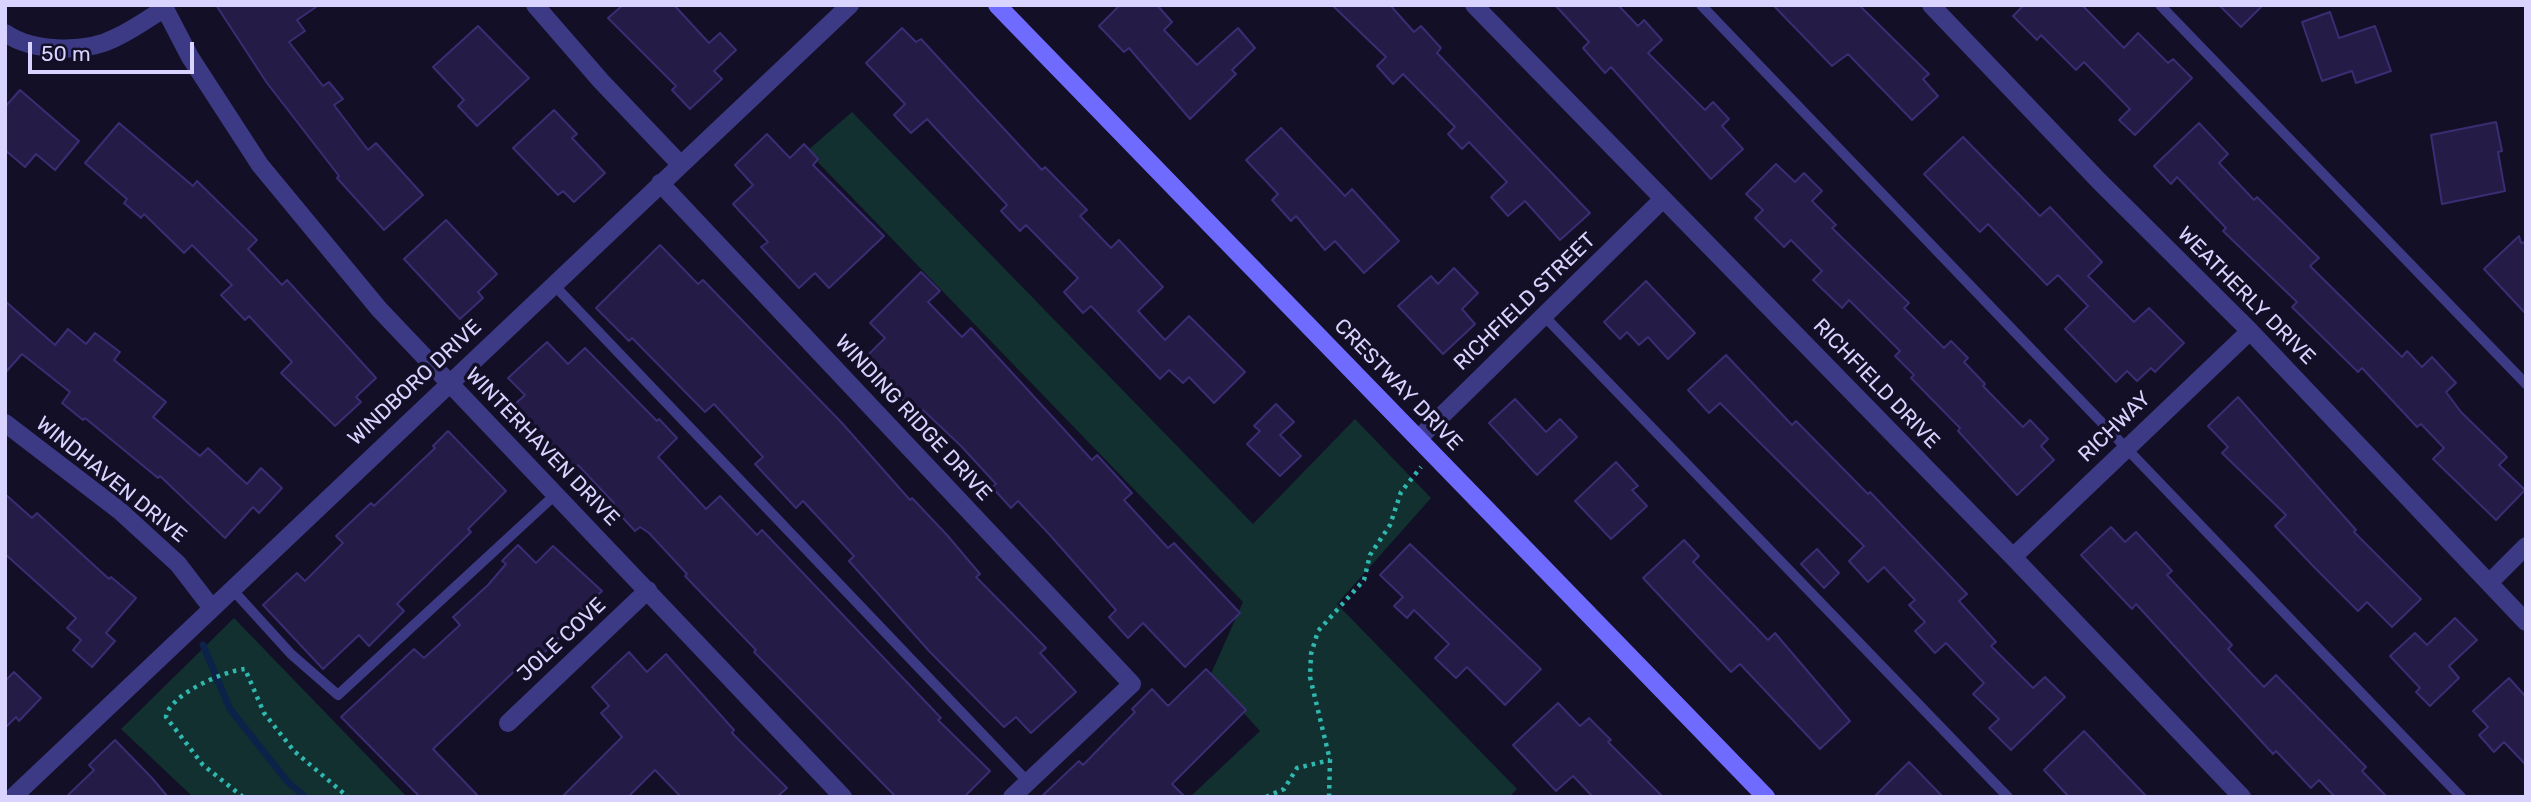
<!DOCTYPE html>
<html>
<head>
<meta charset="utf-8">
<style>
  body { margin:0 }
  #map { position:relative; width:2531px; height:802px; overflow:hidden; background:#130f26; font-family:Rubik,sans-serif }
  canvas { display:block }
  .frame { position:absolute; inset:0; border:7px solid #d9d4ff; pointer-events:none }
  .scale { position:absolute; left:28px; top:42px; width:166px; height:32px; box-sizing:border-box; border:4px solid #d9d4ff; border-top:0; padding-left:9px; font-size:21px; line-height:24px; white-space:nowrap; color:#d9d4ff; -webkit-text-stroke:5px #130f26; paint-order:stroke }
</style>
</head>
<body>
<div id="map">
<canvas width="2531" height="802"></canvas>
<div class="frame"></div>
<div class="scale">50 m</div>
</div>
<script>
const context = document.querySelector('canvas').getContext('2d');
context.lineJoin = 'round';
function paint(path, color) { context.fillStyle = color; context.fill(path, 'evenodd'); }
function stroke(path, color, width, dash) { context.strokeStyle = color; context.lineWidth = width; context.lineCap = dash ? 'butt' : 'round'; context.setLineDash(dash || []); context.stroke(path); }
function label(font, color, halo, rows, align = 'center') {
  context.font = font + ' Rubik,sans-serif'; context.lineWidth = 7; context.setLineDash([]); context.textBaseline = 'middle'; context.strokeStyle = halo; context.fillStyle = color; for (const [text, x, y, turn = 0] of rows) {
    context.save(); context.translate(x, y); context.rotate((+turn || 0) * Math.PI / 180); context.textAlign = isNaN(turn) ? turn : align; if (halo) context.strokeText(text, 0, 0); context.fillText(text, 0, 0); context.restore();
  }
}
paint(new Path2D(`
  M852 112 1253 524 1355 419 1431 498 1337 604 1517 789 1509 797H1190L1260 731 1210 676 1243 602 807 151Z
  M234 618 407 797H193L121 729Z`), '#12302f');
stroke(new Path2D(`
  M203 645 230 709 287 781 305 797`), '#0c2248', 7);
const building = new Path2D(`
  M216 5H319L297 20 305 31 289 42 323 86 329 82 343 99 334 105 368 150 376 143 423 195 384 230 337 178 339 176 267 83Z
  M623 5H674L709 43 720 33 736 50 714 71 722 79 690 109 672 90 676 86 608 18Z
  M1120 5H1157L1172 22 1164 30 1197 65 1238 28 1255 48 1232 70 1236 74 1190 119 1129 48 1124 52 1099 26Z
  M1332 5H1390L1414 32 1421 26 1441 48 1437 53 1590 213 1560 240 1525 201 1508 216 1491 197 1507 182 1469 142 1462 149 1448 134 1455 127 1403 74 1393 84 1377 66 1386 57Z
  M1555 5H1618L1638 26 1644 20 1662 40 1648 53 1705 110 1713 102 1729 119 1722 126 1743 149 1711 179 1611 67 1605 73 1583 48 1589 42Z
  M1773 5H1859L1929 74 1923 79 1938 96 1912 120 1848 54 1832 66Z
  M2024 5H2082L2124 48 2138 33 2168 63 2173 59 2192 78 2135 135 2119 120 2130 109 2084 62 2076 70 2041 35 2037 40 2013 16Z
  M2219 5H2263L2241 27Z
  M2330 12 2339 38 2375 26 2391 71 2356 83 2352 71 2322 81 2302 22Z
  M478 26 529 78 477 126 458 106 464 100 433 67Z
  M902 28 916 42 921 39 1042 170 1045 167 1087 210 1080 216 1111 248 1119 240 1163 287 1138 311 1165 340 1189 316 1245 372 1214 403 1189 377 1183 383 1169 370 1160 379 1091 306 1083 313 1064 292 1078 278 1026 225 1020 231 1001 211 1007 205 927 119 911 133 894 115 905 104 866 63Z
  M20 90 79 141 55 170 36 154 25 167 5 150V107Z
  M554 110 577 134 572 138 605 173 574 202 563 191 558 195 513 148Z
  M2496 122 2502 151 2498 152 2505 191 2442 204 2431 135Z
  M119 123 193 186 197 181 257 240 248 249 282 285 287 280 376 378 356 397 361 402 335 426 281 373 292 362 249 316 245 320 221 295 232 285 192 245 184 253 144 214 141 218 124 203 127 199 85 163Z
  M2199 123 2228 154 2219 163 2254 200 2257 197 2319 258 2310 266 2402 357 2407 351 2422 367 2432 357 2456 383 2446 392 2461 412 2507 457 2499 465 2525 490 2496 520 2433 459 2444 448 2421 424 2417 427 2362 368 2358 372 2292 307 2297 302 2223 231 2226 228 2177 177 2171 184 2154 166Z
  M1281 128 1345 196 1352 189 1399 241 1364 273 1335 241 1325 250 1296 216 1291 221 1272 200 1278 194 1246 160Z
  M767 134 790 158 804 144 818 159 813 165 884 236 829 288 815 273 799 288 761 247 768 242 733 204 753 185 735 165Z
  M1963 137 2040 216 2050 207 2102 262 2088 276 2134 322 2149 308 2184 343 2155 372 2151 368 2137 381 2127 371 2116 382 2065 329 2088 306 2058 275 2047 285 1988 224 1980 232 1924 174Z
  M1776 164 1795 182 1804 173 1822 191 1812 201 1836 225 1832 228 1909 303 1904 308 1944 348 1951 341 1968 358 1964 362 1985 384 1983 386 2023 427 2030 420 2048 439 2041 446 2054 460 2017 495 1958 431 1960 428 1911 378 1914 375 1895 356 1900 351 1849 300 1842 308 1813 280 1822 271 1791 240 1784 247 1755 218 1763 210 1746 194Z
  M446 220 497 274 478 292 483 298 460 319 404 259Z
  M2519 236 2521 243 2526 242V314L2484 269Z
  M660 245 698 284 703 280 842 423 910 500 912 498 947 535 980 574 976 577 1046 648 1040 653 1076 692 1031 733 1016 717 1004 727 929 651 849 561 854 556 803 501 796 508 755 464 763 457 714 404 705 412 632 338 629 341 596 308Z
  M1454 268 1478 293 1462 309 1475 324 1443 354 1398 306 1431 276 1438 284Z
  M921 272 940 291 928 302 962 337 971 328 1092 460 1097 455 1132 493 1124 500 1168 548 1174 543 1240 613 1185 667 1143 623 1128 638 1109 617 1116 610 1049 534 1018 501 1011 508 992 487 996 484 961 446 923 410 919 415 899 396 903 392 867 356 885 338 870 323Z
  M1646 281 1695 333 1668 359 1648 337 1639 345 1627 332 1620 339 1604 322Z
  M5 301 55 345 68 329 86 344 95 333 120 352 114 360 166 402 153 417 200 456 208 448 247 484 261 468 282 488 259 513 253 507 225 538 160 476 158 478 85 418 83 420 62 403 70 392 22 354 5 373Z
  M547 342 568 364 585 348 657 421 659 419 677 438 658 457 706 509 720 496 757 535 762 530 941 718 938 720 990 771 964 797H896L754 652 756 650 685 576 687 574 649 533 640 527 635 531 611 505 614 503 578 465 574 469 552 447 514 405 525 395 508 378Z
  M1726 355 1792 425 1796 421 1868 494 1870 492 1967 594 1959 601 1996 642 1991 646 2033 688 2045 677 2065 697 2011 750 1989 728 1999 719 1973 694 1984 683 1946 643 1935 653 1915 631 1925 622 1909 605 1915 600 1884 567 1868 582 1849 561 1864 546 1720 403 1709 413 1688 390Z
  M2238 397 2356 530 2354 532 2421 599 2392 627 2367 602 2358 611 2315 568 2275 526 2286 515 2222 453 2228 447 2208 426Z
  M1515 399 1546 432 1560 419 1577 437 1537 475 1489 423Z
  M1276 404 1294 422 1280 435 1301 456 1280 476 1247 444 1260 431 1254 426Z
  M448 431 506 491 468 529 471 532 397 604 404 611 369 646 359 635 323 669 263 605 297 573 305 581 343 543 336 536 371 503 374 506 435 448 433 446Z
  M1616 462 1638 486 1632 490 1647 506 1611 539 1575 501Z
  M5 494 32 518 37 513 109 579 111 577 136 598 106 633 115 641 92 667 73 650 81 640 67 628 76 618 5 554Z
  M2111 527 2125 542 2136 532 2172 571 2167 575 2232 645 2228 649 2264 687 2276 675 2366 767 2362 771 2387 797H2335L2319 780 2311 788 2276 751 2273 754 2136 604 2132 609 2081 555Z
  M1684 540 1699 556 1693 562 1768 640 1775 633 1850 721 1820 749 1740 664 1731 672 1643 578Z
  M1410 544 1541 669 1505 705 1467 667 1456 678 1435 658 1449 644 1414 610 1407 618 1394 606 1403 597 1380 575Z
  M518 545 536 563 553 546 602 591 560 631 563 634 531 666 525 661 433 749 479 797H420L341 717 414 649 424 658 460 625 453 617 488 585 506 564 502 561Z
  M1817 549 1839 573 1824 588 1801 564Z
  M2455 618 2477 640 2449 666 2459 678 2430 706 2416 692 2420 688 2390 656 2415 633 2427 645Z
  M629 652 647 672 666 654 734 730 732 733 787 788 777 797H681L655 770 628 797H562L622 737 601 713 609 706 592 687Z
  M1206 669 1246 710 1172 784 1185 797H1041L1079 761 1083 765 1135 712 1132 709 1152 689 1168 706Z
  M14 672 41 698 19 721 16 717 5 728V681Z
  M2509 678 2526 697V765L2504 742 2494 752 2479 735 2488 727 2473 711Z
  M1558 703 1580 726 1589 718 1611 740 1608 742 1663 797H1593L1573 776 1556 791 1513 745Z
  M2084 731 2147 797H2069L2044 770Z
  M115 740 152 778 168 797H66L94 770 89 765Z
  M1909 762 1943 797H1874Z`);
paint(building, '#241b47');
stroke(building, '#3b2d73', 2);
stroke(new Path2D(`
  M243 797 203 765 166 717C169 695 223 671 245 669L264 713 294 751 348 797
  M1266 797 1284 789 1297 768 1330 760
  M1329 797 1330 760 1310 677 1311 654 1318 631 1364 580 1370 555 1390 525 1401 492 1421 467`), '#2fb8b0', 4.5, [3.5, 5]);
stroke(new Path2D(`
  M1701 5 2461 797
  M2160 5 2526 384
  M553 284 1028 782
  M1544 316 2008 797
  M231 588 291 654 338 695 556 494`), '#3d3a85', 10);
stroke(new Path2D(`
  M163 5 190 57 260 165 379 309 843 797
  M535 5 601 81 680 164
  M1474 5 2013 557 2242 797
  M1931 5 2099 181 2250 331 2526 622
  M5 33C34 53 87 53 117 37 134 29 149 18 165 8
  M660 183 1132 684 1012 797
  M5 423 120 511 178 564 211 607
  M1419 438 1663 199
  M2013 557 2250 331
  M2489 583 2526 546
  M508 723 648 590
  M13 797 850 5`), '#3d3a85', 18);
stroke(new Path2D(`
  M997 5 1766 797`), '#6f6bff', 18);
label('21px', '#d9d4ff', '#130f26', [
  ["WEATHERLY DRIVE",2246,296,45],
  ["RICHFIELD STREET",1525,302,-44],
  ["WINDBORO DRIVE",415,383,-43],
  ["RICHFIELD DRIVE",1876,384,46],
  ["CRESTWAY DRIVE",1398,385,46],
  ["WINDING RIDGE DRIVE",913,418,47],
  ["RICHWAY",2115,427,-44],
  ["WINTERHAVEN DRIVE",542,447,46],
  ["WINDHAVEN DRIVE",111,480,39],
  ["JOLE COVE",562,640,-43]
]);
</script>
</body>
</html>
